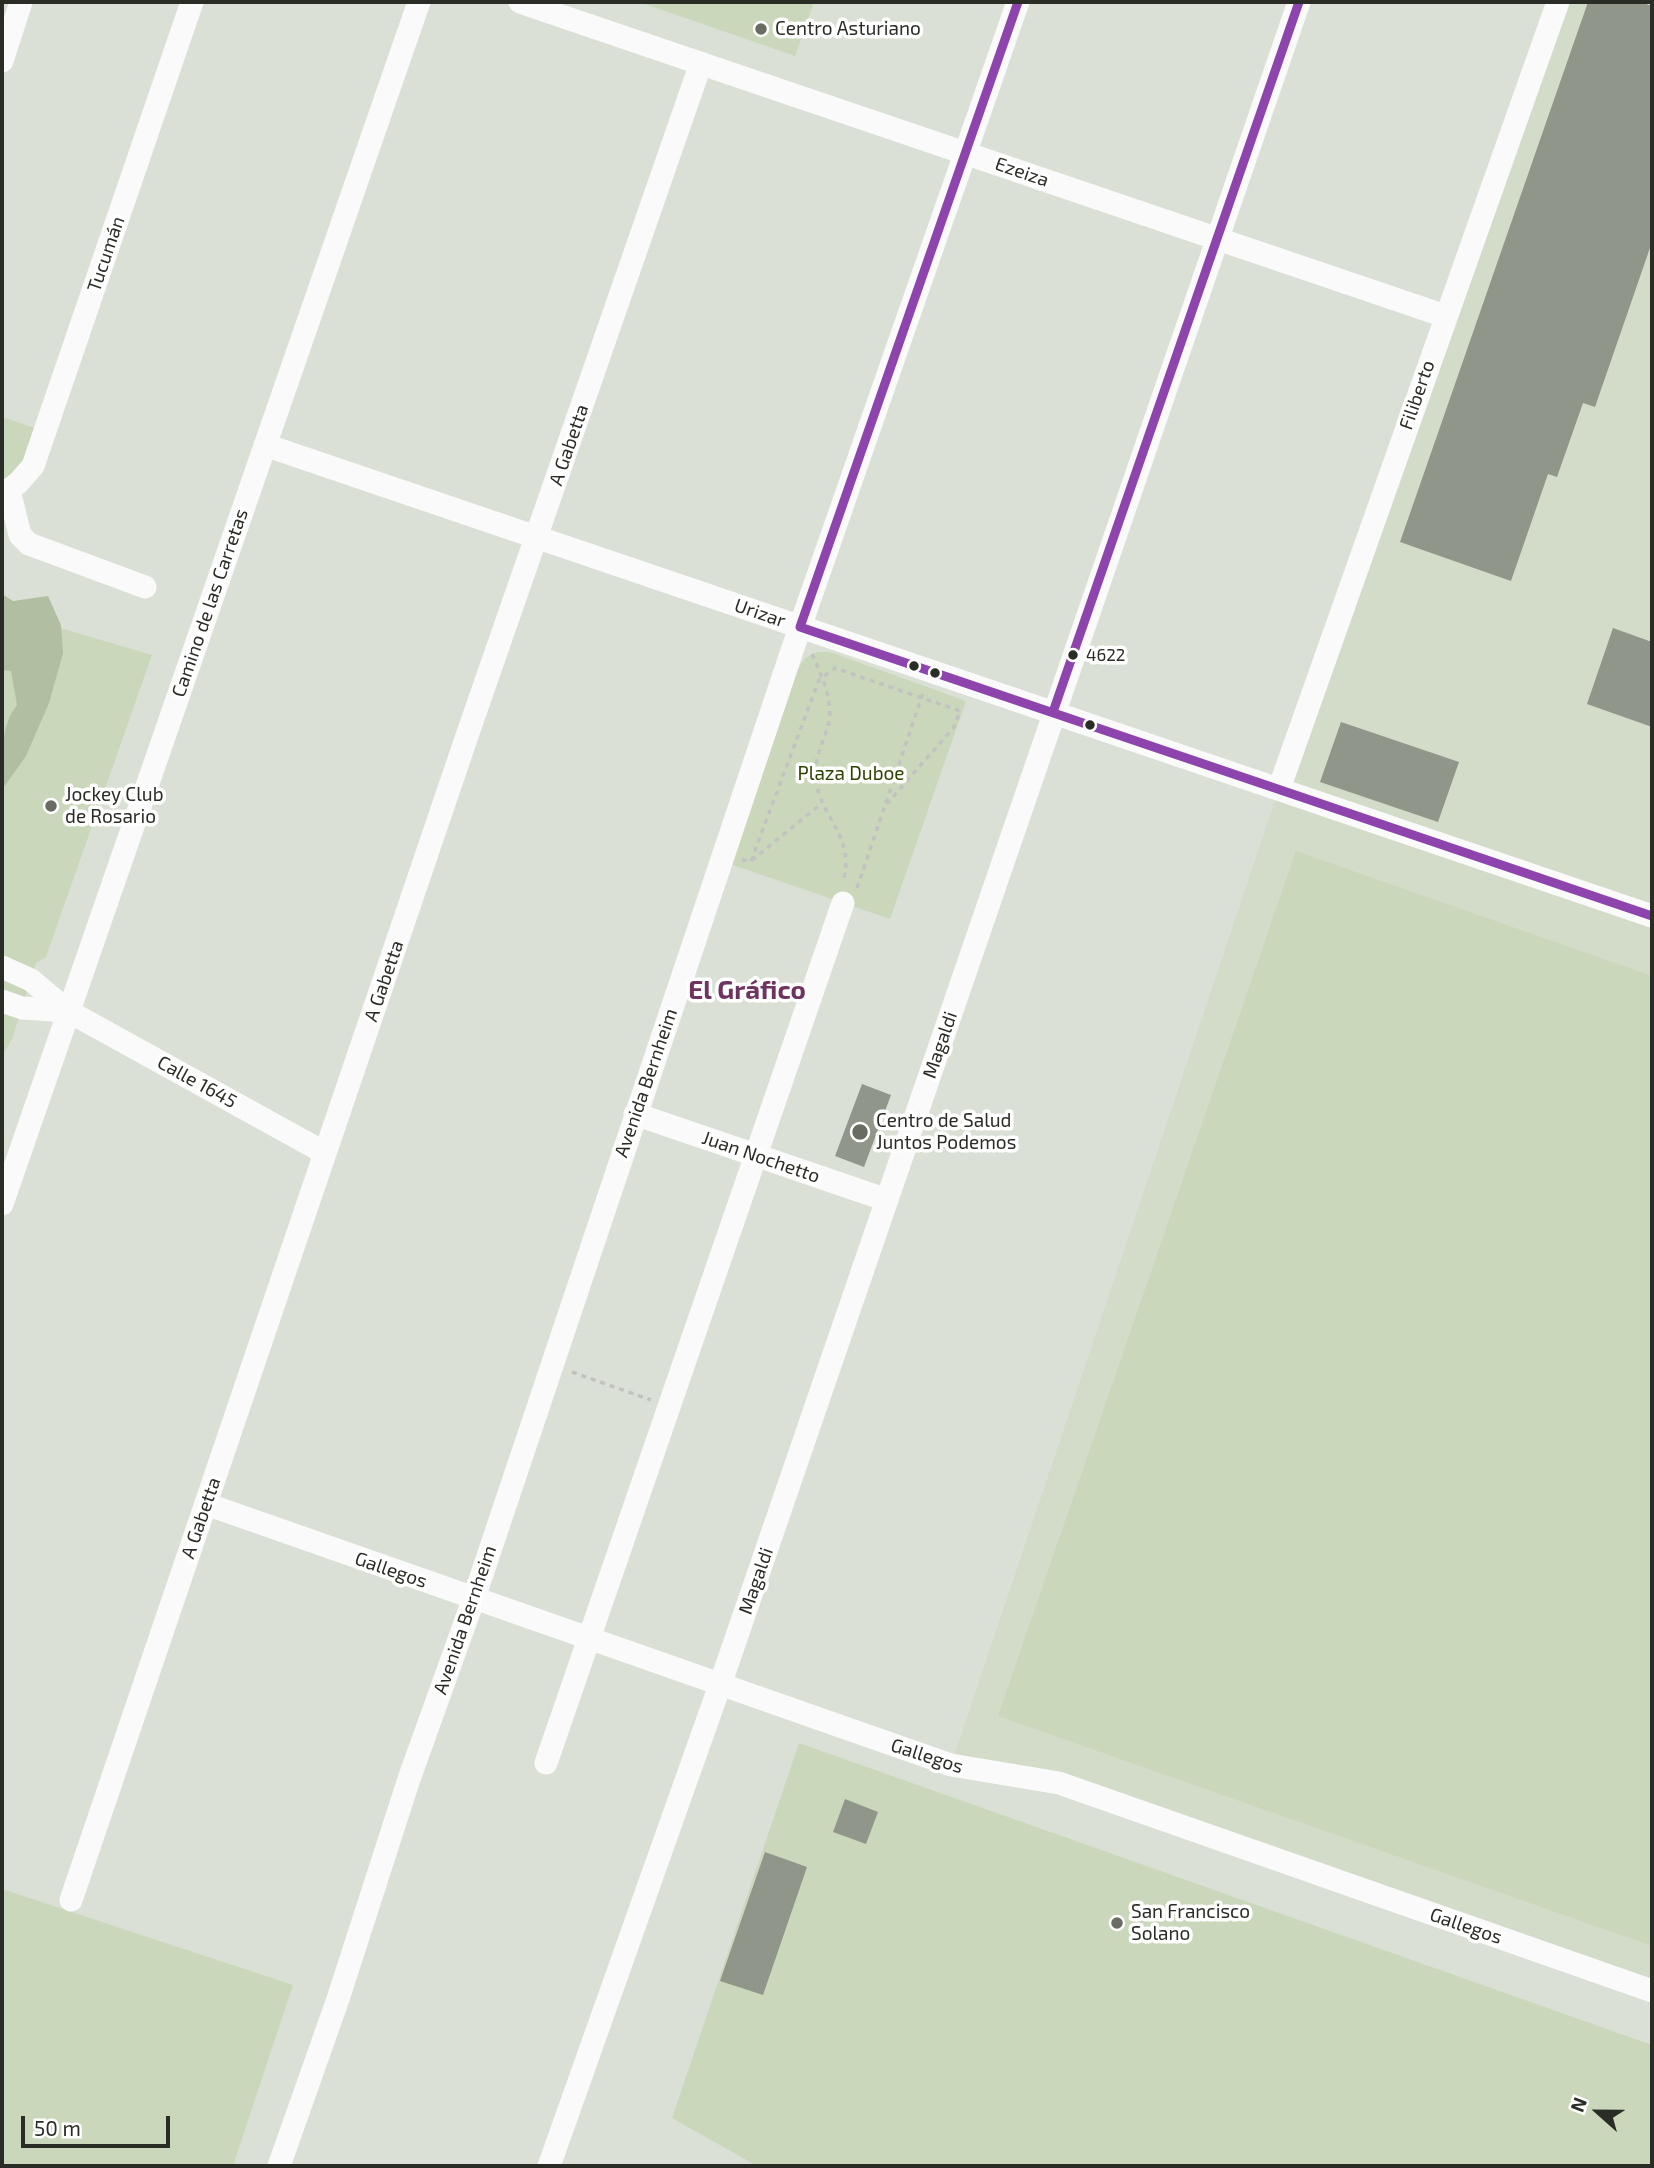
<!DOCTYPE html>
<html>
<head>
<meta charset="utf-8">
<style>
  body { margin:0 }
  #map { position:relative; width:1654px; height:2168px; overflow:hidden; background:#dae0d5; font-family:"Exo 2",sans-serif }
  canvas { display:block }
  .frame { position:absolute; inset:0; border:4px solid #2a2d26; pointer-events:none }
  .north { position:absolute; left:1563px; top:2077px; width:70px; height:70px; -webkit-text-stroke:5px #fff; paint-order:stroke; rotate:291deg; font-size:19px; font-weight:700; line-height:28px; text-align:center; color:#2a2d26 }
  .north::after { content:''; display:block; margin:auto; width:24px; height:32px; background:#2a2d26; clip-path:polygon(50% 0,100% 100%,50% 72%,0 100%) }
  .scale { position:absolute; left:21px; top:2116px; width:149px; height:32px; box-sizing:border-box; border:4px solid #2a2d26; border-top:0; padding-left:9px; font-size:21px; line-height:24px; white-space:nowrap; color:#2a2d26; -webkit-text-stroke:5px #fff; paint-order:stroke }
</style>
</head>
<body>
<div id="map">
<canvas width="1654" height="2168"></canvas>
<div class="frame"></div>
<div class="north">N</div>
<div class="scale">50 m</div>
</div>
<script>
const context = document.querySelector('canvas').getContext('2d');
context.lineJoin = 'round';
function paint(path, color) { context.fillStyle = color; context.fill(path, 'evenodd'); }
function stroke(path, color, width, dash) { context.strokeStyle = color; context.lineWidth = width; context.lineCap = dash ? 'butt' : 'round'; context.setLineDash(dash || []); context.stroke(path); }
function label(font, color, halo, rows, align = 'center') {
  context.font = font + ' "Exo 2",sans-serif'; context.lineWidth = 7; context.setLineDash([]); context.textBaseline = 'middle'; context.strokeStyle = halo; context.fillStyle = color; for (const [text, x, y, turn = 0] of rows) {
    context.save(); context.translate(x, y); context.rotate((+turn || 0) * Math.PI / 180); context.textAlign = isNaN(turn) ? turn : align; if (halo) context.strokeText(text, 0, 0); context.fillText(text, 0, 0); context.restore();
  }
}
paint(new Path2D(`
  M1558 2H1652V1991L1059 1783 951 1765 1279 789Z`), '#d2dcc8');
paint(new Path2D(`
  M639 2H814L795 56Z
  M2 417 35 428C28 451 22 470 2 483Z
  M2 611 152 655 46 957 36 963 12 1039 2 1056Z
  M817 652H830L966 701 890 919 730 864 797 671 805 658Z
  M1296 851 1652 976V1946L998 1716Z
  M799 1743 1652 2045V2166H757L672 2118Z
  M2 1889 293 1985 233 2166H2Z`), '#cad7bb');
paint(new Path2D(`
  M2 594 13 601 48 596 61 625 63 653 49 703 26 756 4 787 2 783C2 756 0 727 17 705L11 671 2 670Z`), '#b1bea2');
paint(new Path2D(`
  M1588 2H1640L1652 6V242L1595 407 1583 403 1557 477 1548 474 1511 581 1400 542Z
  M1613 628 1652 642V727L1587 704Z
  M1341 722 1459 762 1438 822 1320 782Z
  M862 1084 891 1095 864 1167 835 1156Z
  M845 1799 878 1812 866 1844 833 1832Z
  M765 1852 807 1867 763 1995 720 1981Z`), '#90968a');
stroke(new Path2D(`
  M812 654C821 675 833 699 829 722 824 743 813 758 816 780 821 820 856 836 843 882
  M742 860 751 861 821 804
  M751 861 819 680 835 668 960 711 954 727 885 806
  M857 888 924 690
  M572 1372 651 1400`), '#c2c3c1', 3.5, [5, 5]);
stroke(new Path2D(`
  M520 2 1445 316
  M2 61 21 2
  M265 445 1652 916
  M9 490 20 535 29 544 145 587
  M2 495 18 483 33 466 192 2
  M1279 789 1558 2
  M2 967 31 980 68 1011 325 1153
  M2 1001 22 1008 68 1011
  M635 1114 887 1200
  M2 1204 419 2
  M206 1504 951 1765 1059 1783 1652 1991
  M546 1763 843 903
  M71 1900 469 730 701 63
  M279 2166 338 1999 409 1779 474 1598 800 627 1018 2
  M549 2166 720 1685 1299 2`), '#f9faf9', 23);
stroke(new Path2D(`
  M1018 2 800 627 1652 916
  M1053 712 1299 2`), '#8e44ad', 9);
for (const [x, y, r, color] of [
  [761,29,7,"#686c63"],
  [1073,655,6,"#2a2d26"],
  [914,666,6,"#2a2d26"],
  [935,673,6,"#2a2d26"],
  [1090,725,6,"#2a2d26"],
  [51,806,7,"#686c63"],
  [860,1132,9,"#686c63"],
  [1117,1923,7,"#686c63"]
]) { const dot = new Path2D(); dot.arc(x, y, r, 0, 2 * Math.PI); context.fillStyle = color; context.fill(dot); stroke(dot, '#fff', 2.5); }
label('17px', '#2a2d26', '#fff', [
  ["4622",1086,655]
], 'left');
label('19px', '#2a2d26', '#fff', [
  ["Centro Asturiano",775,29],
  ["Jockey Club",65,795],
  ["de Rosario",65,817],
  ["Centro de Salud",876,1121],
  ["Juntos Podemos",876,1143],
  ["San Francisco",1131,1912],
  ["Solano",1131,1934]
], 'left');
label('19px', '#2a2d26', '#fff', [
  ["Ezeiza",1022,172,19],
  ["Tucumán",106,254,-71],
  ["Filiberto",1417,395,-71],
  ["A Gabetta",569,445,-71],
  ["Camino de las Carretas",210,603,-71],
  ["Urizar",760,613,19],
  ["A Gabetta",384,981,-71],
  ["Magaldi",940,1045,-71],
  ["Calle 1645",197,1082,29],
  ["Avenida Bernheim",646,1083,-71],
  ["Juan Nochetto",761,1157,19],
  ["A Gabetta",201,1518,-71],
  ["Gallegos",391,1570,19],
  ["Magaldi",756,1581,-71],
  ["Avenida Bernheim",465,1620,-71],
  ["Gallegos",927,1756,18],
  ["Gallegos",1466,1926,19]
]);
label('19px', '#2d4300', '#fff', [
  ["Plaza Duboe",851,774]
]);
label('bold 26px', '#6e345f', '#fff', [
  ["El Gráfico",747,990]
]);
</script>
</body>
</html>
